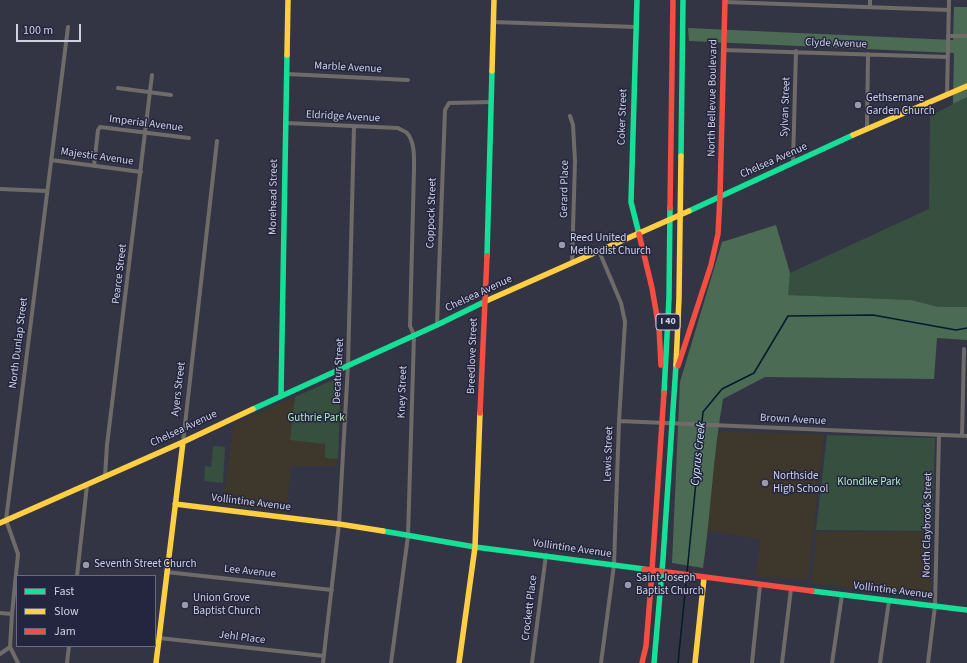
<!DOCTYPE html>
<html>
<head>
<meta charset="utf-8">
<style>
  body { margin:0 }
  #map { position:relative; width:967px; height:663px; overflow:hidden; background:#343544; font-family:"Source Sans 3",sans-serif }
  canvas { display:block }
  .legend { position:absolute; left:16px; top:575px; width:140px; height:72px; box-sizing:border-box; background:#24253f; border:1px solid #686a80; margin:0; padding:5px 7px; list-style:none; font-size:12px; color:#cfd1e2 }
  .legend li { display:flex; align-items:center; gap:8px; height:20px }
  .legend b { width:20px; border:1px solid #686a80 }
  .scale { position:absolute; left:16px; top:24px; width:65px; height:18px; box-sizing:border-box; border:2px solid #cfd1e2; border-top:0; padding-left:5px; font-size:12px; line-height:14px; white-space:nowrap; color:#cfd1e2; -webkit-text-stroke:3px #24253f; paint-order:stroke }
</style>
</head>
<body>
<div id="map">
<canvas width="967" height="663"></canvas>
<ul class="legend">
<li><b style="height:5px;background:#16e098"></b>Fast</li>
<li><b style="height:5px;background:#ffcf43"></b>Slow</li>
<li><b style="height:5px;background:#f24e42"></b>Jam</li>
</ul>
<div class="scale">100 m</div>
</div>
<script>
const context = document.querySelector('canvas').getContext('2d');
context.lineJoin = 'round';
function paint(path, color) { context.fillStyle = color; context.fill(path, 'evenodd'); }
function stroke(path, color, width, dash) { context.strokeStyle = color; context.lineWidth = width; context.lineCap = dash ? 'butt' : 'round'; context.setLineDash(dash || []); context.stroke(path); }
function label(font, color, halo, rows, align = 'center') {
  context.font = font + ' "Source Sans 3",sans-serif'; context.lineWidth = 3; context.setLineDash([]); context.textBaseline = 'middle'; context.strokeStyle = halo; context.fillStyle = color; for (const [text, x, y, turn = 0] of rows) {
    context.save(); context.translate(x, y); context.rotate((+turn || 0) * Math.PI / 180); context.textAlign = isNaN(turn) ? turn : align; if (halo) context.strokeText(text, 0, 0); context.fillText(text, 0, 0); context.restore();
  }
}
paint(new Path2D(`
  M335 379 339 380 341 383 338 459 336 466H291L286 513 222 505 234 424Z
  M717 432 824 434 808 580 756 577 761 539 708 531Z
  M817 532H931V598L811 583Z`), '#3e382c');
paint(new Path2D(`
  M967 97V307H939L910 300 787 295 790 273 929 209 930 116Z
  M335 379 339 380 341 383 338 459 325 458V444L290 440 295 397Z
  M827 435 935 438 932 531 816 530Z
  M213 446 225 447 223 483 204 481 205 466 211 467Z`), '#374f3f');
paint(new Path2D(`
  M954 7H967V97L953 104 954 53 689 41 688 28 953 40Z
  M776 225 790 273 788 295 911 300 939 307H967V340L937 338 934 379 765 377 723 399C713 455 711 512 703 568L672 563 680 382 722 242Z`), '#4c6b55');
stroke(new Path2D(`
  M678 663 703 412 722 389 754 373 788 316 873 315 956 330 967 328`), '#051a2b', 1.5);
stroke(new Path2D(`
  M725 2 949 10
  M870 6V0
  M493 22 636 27
  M948 36H967
  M723 50 948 57
  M287 74 408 80
  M118 88 171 95
  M947 95 949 0
  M570 116 573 125 575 161 572 263
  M286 123 398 128C401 130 405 131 407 133 415 142 414 158 414 169L410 326 414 335 408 536 391 663
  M867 129 868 54
  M51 160 141 172
  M793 163 796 51
  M94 166 98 130 100 127 189 138
  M0 189 47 191
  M599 251 621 303 625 322 619 421 614 565 601 663
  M437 325 445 110 449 103 492 102
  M619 421 967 436
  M962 436 964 349
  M183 442 217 141
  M105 476 107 445 152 75
  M166 572 332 590
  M77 576 87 485
  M0 613 12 614
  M159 638 324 656
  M10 647 18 663
  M0 654 10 647 12 614 18 554 6 520 68 27
  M67 663 69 646
  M323 663 339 524 348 365 354 127
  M532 663 546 555
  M752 663 760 585
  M782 663 791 589
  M832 663 842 595
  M880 663 889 601
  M928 663 935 606 939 435`), '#6f6b69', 4);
stroke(new Path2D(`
  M637 0 631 202 639 234
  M681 156 683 0
  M689 211 853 135
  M487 256 492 71
  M664 393 669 298 670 208
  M281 395 287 55
  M253 409 437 325 486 301
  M383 531 475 547 644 569
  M812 591 967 610
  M654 663 663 559 676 365`), '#16e098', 5.5);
stroke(new Path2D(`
  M287 55 288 0
  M492 71 494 0
  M853 135 967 86
  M486 301 689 211
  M676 365 679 298 681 156
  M175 504 339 524 383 531
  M0 523 183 442 253 409
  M156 663 183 442
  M459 663 475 547 480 413
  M695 663 704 578`), '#ffcf43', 5.5);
stroke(new Path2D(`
  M720 196 725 0
  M670 208 673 0
  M639 234 652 288 659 328 661 365
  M678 366 711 265 718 234 720 196
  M480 413 487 256
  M644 569 812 591
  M642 663 646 646 651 585 664 393`), '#f24e42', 5.5);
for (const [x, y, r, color] of [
  [858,105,4,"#999aab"],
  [562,245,4,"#999aab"],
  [765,483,4,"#999aab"],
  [86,565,4,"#999aab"],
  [628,585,4,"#999aab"],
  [185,605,4,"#999aab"]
]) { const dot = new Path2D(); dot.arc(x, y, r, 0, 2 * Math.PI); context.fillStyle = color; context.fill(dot); stroke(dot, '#24253f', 1.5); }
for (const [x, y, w] of [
  [668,322,24]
]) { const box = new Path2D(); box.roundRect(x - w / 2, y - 8, w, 16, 3); context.fillStyle = '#24253f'; context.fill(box); stroke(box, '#cfd1e2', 1); }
label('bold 10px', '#cfd1e2', null, [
  ["I 40",668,322]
]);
label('11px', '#cfd1e2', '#24253f', [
  ["Clyde Avenue",836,44,2],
  ["Marble Avenue",348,68,3],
  ["North Bellevue Boulevard",713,98,-89],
  ["Sylvan Street",786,107,-88],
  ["Eldridge Avenue",343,117,3],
  ["Coker Street",623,117,-88],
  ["Imperial Avenue",146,124,7],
  ["Majestic Avenue",97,157,8],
  ["Chelsea Avenue",774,161,-24],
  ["Gerard Place",565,189,-89],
  ["Morehead Street",274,197,-89],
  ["Coppock Street",432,213,-88],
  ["Pearce Street",120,274,-83],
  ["Chelsea Avenue",479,294,-25],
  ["North Dunlap Street",19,343,-83],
  ["Breedlove Street",473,356,-88],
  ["Decatur Street",339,371,-87],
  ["Ayers Street",179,389,-83],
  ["Kney Street",403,392,-88],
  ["Brown Avenue",793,420,3],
  ["Chelsea Avenue",184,429,-25],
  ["Lewis Street",609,454,-88],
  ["Vollintine Avenue",251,503,7],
  ["North Claybrook Street",928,525,-89],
  ["Vollintine Avenue",572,549,8],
  ["Lee Avenue",250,572,6],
  ["Vollintine Avenue",893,591,7],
  ["Crockett Place",530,608,-83],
  ["Jehl Place",242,638,7]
]);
label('11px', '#cfd1e2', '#24253f', [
  ["Gethsemane",866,99],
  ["Garden Church",866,112],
  ["Reed United",570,239],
  ["Methodist Church",570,252],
  ["Northside",773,477],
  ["High School",773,490],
  ["Seventh Street Church",94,565],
  ["Saint Joseph",636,579],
  ["Baptist Church",636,592],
  ["Union Grove",193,599],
  ["Baptist Church",193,612]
], 'left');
label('11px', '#b1edbe', '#24253f', [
  ["Guthrie Park",316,419],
  ["Klondike Park",869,483]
]);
label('italic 12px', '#cde4f7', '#24253f', [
  ["Cyprus Creek",699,454,-84]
]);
</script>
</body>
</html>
